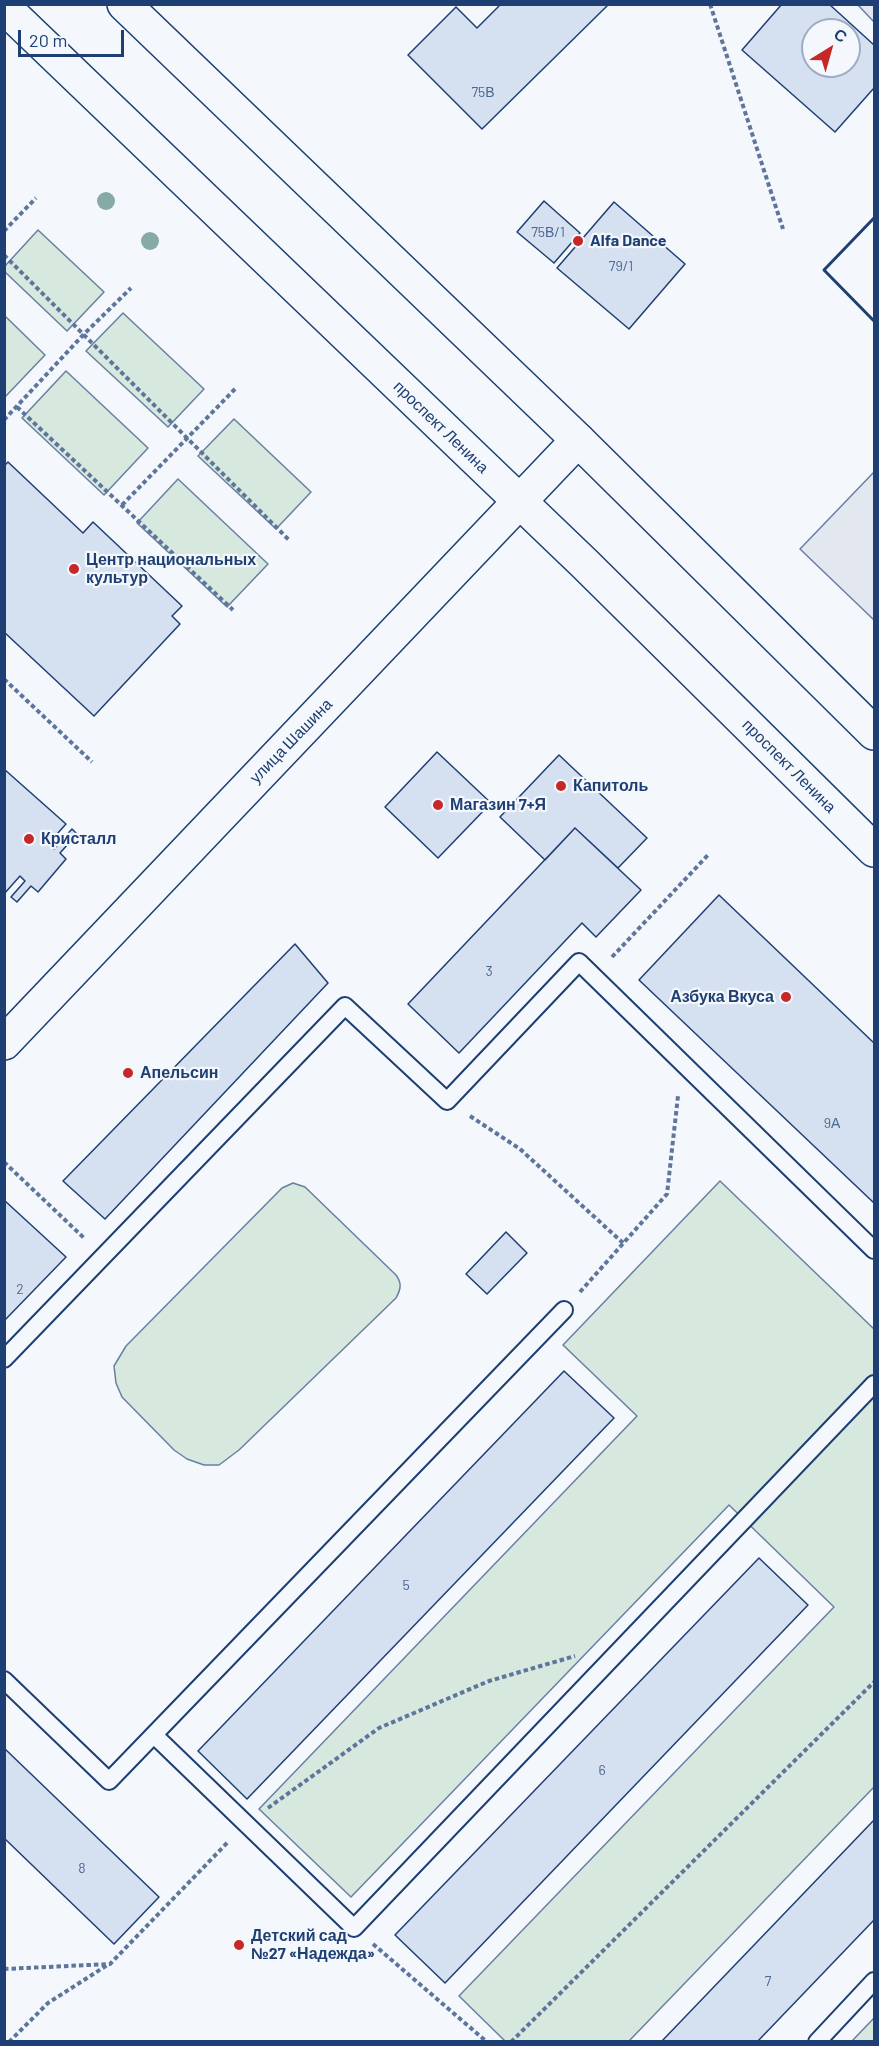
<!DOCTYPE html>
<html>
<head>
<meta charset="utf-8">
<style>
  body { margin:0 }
  #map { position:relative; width:879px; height:2046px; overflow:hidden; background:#f4f7fb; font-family:Barlow,sans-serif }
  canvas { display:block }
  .frame { position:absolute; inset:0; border:6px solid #1d3f73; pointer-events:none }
  .north { position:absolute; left:801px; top:18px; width:60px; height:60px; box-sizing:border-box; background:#f4f7fb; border:2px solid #9eadc5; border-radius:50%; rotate:37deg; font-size:16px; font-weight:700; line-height:24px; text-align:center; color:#1d3f73 }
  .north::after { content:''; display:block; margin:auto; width:21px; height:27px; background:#c62828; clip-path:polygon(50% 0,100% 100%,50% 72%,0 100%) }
  .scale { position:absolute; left:18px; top:30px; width:106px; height:27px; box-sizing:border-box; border:3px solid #1d3f73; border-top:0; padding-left:8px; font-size:18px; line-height:21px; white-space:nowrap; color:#1d3f73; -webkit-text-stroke:4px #f4f7fb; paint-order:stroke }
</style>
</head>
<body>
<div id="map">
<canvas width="879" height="2046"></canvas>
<div class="frame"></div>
<div class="north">С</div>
<div class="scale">20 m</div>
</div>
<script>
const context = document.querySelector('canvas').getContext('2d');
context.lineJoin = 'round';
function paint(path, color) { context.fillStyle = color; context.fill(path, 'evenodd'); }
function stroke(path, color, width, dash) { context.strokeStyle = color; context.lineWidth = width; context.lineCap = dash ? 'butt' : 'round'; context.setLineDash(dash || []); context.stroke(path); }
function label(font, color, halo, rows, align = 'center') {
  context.font = font + ' Barlow,sans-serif'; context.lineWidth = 4.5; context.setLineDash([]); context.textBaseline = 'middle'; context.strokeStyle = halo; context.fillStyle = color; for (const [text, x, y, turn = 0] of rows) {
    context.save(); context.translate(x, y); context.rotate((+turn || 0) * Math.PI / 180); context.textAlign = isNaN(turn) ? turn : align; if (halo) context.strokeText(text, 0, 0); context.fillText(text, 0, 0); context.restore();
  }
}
const green = new Path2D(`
  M38 230 104 292 67 331 5 272V266Z
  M123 313 204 389 168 427 86 351Z
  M5 316 45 355 5 397H4Z
  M66 371 148 448 104 495 22 418Z
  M234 419 311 492 276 529 198 456Z
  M178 479 268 564 227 607 137 523Z
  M720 1181 874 1329V1787L629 2041H505L459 1996 834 1607 729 1505 351 1897 259 1809 637 1416 563 1345Z
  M293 1183 305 1187 396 1275C402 1283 401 1289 396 1298L239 1450 219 1465H204L187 1459 174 1450 122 1397 116 1383 114 1366 126 1346 282 1188Z
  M874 2018V2041H852Z`);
paint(green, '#d7e8df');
stroke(green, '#687fa3', 1.5);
const parking = new Path2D(`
  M858 5H874V22Z
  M874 472V620L800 549Z`);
paint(parking, '#e3e8f0');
stroke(parking, '#687fa3', 1.5);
const building = new Path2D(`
  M501 4H606L607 6 482 129 408 55 456 7 477 28Z
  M782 4H829L874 45V88L835 132 742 50ZM813 30H849V66H813Z
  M544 201 580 233 554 263 517 232Z
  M614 202 685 264 629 329 557 268Z
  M8 462 83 533 93 522 182 606 172 616 180 624 94 716 4 632V466Z
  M437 752 491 803 438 858 385 807Z
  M559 755 647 838 618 868 575 828 545 860 500 817Z
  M4 769 66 824 48 844 54 849 72 829 77 834 60 853 66 859 38 892 31 886 17 902 11 897 25 881 20 876 4 894Z
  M575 828 641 890 596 937 582 923 459 1053 408 1004Z
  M719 895 874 1043V1203L639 980Z
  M295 944 328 983 105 1219 63 1181Z
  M4 1200 66 1257 4 1321Z
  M506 1232 527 1253 487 1294 466 1274Z
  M564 1371 614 1418 247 1799 198 1751Z
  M759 1558 808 1605 445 1983 395 1935Z
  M4 1748 159 1897 114 1944 4 1838Z
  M874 1820V1920L757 2042H661Z`);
paint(building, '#d5e0f0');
stroke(building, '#1d3f73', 1.5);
const service = new Path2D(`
  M4 1359 345 1006 447 1101 579 962 874 1250
  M4 1680 109 1781 564 1310
  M154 1735 354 1928 874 1384
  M817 2042 874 1981`);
const tertiary = new Path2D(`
  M4 1043 578 440`);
const primary = new Path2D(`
  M124 4 578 440 874 733
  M4 7 585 564 874 850`);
stroke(service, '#1d3f73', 20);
stroke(tertiary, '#1d3f73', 36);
stroke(primary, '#1d3f73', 36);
stroke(new Path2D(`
  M710 4 783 229
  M4 231 36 198
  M4 255 290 541
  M17 407 233 610
  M4 420 84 334 131 288
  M122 505 235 389
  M4 679 92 762
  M612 957 708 855
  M470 1116 520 1149 623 1243
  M4 1162 84 1238
  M580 1292 667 1194 678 1096
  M268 1808 379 1728 489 1681 575 1656
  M373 1944 487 2042
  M4 1969 110 1964 228 1842
  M9 2042 48 2003 109 1964
  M511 2042 874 1682`), '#5e769c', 4, [4.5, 3]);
stroke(service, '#f4f7fb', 16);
stroke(tertiary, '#f4f7fb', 33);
stroke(primary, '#f4f7fb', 33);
stroke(new Path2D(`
  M874 218 824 270 874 321`), '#1d3f73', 3);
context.fillStyle = '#86aba6';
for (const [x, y] of [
  [106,201],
  [150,241]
]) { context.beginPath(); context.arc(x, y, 9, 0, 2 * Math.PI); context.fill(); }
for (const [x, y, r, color] of [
  [578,241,6,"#c62828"],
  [74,569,6,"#c62828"],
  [561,786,6,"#c62828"],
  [438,805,6,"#c62828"],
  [29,839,6,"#c62828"],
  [786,997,6,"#c62828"],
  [128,1073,6,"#c62828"],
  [239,1945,6,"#c62828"]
]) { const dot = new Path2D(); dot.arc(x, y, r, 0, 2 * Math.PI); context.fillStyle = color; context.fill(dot); stroke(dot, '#f4f7fb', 2); }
label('14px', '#4b6792', null, [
  ["75В",483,92],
  ["75В/1",548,232],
  ["79/1",621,266],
  ["3",489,971],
  ["9А",832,1123],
  ["2",20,1289],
  ["5",406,1585],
  ["6",602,1770],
  ["8",82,1868],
  ["7",768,1981]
]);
label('bold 16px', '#1d3f73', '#f4f7fb', [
  ["Alfa Dance",590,241],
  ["Центр национальных",86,560],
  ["культур",86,578],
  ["Капитоль",573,786],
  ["Магазин 7+Я",450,805],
  ["Кристалл",41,839],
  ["Азбука Вкуса",774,997,"right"],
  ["Апельсин",140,1073],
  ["Детский сад",251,1936],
  ["№27 «Надежда»",251,1954]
], 'left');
label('16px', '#1d3f73', '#f4f7fb', [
  ["проспект Ленина",441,427,44],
  ["улица Шашина",291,741,-46],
  ["проспект Ленина",789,766,45]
]);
</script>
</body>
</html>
